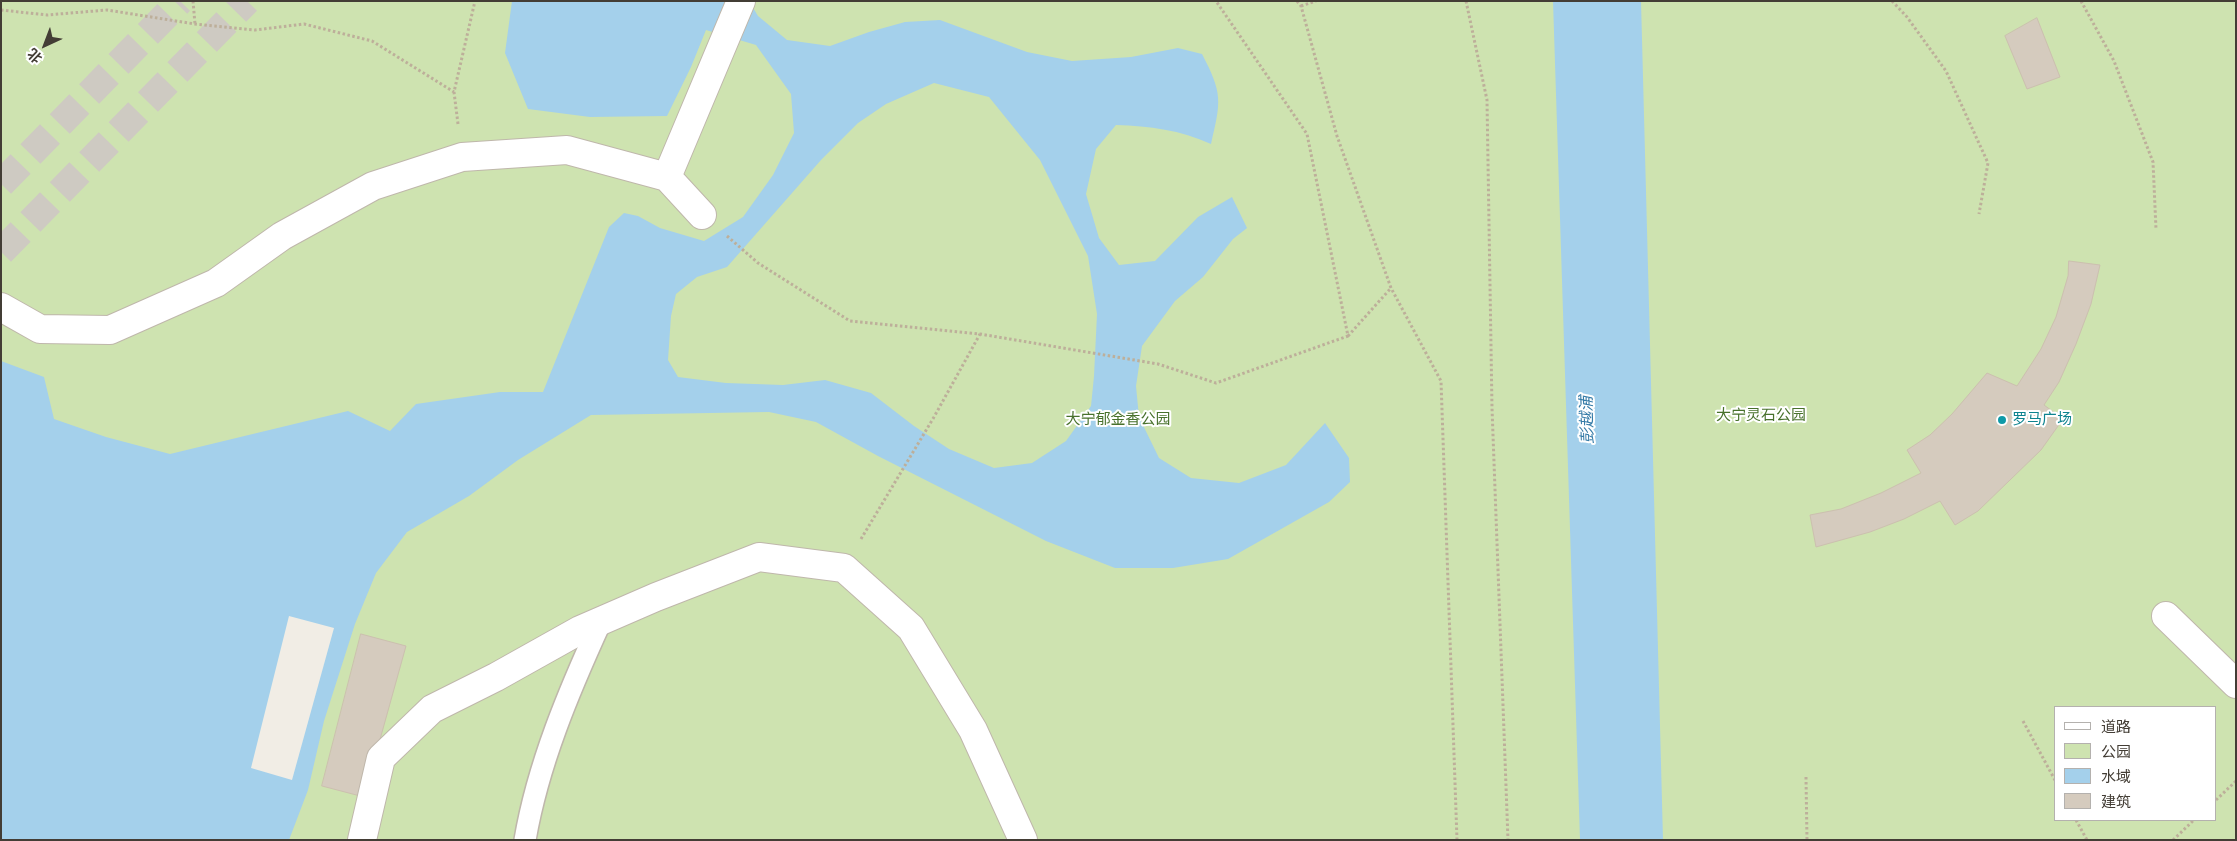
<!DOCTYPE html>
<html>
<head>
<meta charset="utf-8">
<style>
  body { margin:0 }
  #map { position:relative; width:2237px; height:841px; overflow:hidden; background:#f1ede5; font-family:"DM Sans","Noto Sans SC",sans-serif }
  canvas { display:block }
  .frame { position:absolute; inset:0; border:2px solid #433d35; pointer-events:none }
  .legend { position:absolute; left:2054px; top:706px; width:162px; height:115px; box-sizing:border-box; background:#fff; border:1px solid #b4b1ae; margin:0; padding:6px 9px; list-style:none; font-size:15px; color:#433d35 }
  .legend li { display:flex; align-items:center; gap:10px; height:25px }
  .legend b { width:25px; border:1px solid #b4b1ae }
  .north { position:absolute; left:20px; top:20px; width:50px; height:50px; -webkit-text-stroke:4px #fff; paint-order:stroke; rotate:223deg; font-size:14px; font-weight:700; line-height:20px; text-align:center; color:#433d35 }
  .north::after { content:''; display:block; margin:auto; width:18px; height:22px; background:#433d35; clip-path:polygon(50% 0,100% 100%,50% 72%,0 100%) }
</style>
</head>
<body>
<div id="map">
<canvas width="2237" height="841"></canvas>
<div class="frame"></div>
<ul class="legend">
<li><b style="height:6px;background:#fff"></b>道路</li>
<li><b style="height:14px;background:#cee3b0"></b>公园</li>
<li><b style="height:14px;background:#a4d0eb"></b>水域</li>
<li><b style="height:14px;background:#d5cbbe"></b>建筑</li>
</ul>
<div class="north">北</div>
</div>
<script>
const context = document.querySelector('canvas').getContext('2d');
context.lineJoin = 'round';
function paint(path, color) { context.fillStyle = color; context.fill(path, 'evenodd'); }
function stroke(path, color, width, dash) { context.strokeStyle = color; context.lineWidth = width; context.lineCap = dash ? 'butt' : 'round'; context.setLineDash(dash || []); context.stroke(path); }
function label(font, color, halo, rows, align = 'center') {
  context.font = font + ' "DM Sans","Noto Sans SC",sans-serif'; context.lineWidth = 4; context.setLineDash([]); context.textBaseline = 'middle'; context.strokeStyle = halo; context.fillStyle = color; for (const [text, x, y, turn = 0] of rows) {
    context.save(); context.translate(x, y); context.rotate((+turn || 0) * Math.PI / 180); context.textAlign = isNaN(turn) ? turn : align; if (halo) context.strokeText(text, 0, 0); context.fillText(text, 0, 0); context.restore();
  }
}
paint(new Path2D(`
  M1 1H2236V840H1ZM2056 707H2216V820H2056Z`), '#cee3b0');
paint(new Path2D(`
  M512 1H749L758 16 787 40 830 46 869 32 905 22 940 20 1027 52 1072 61 1131 57 1178 48 1202 54C1223 94 1221 101 1211 144 1180 130 1150 126 1116 125L1096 149 1086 194 1099 238 1119 265 1155 261 1198 217 1232 197 1247 228 1233 239 1203 277 1175 301 1142 346 1136 386 1139 417 1159 458 1191 478 1239 483 1286 465 1325 423 1349 458 1350 482 1329 502 1228 559 1173 568H1115L1046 541 878 456 816 422 769 412 591 415 518 460 469 496 407 532 376 573 355 624 324 721 308 790 289 840H1V361L44 377 54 419 106 437 170 454 348 411 390 431 416 404 500 392H543L609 227 624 213 638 216 660 228 704 241 743 217 773 175 794 133 791 94 756 45 706 30 691 67 667 116 590 117 528 109 505 53ZM934 83 989 97 1040 160 1088 256 1097 314 1094 376 1091 406 1066 441 1032 463 994 468 949 449 914 426 871 393 825 380 783 385 726 383 678 377 668 360 671 316 676 294 697 277 727 267 821 160 858 123 886 104Z
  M1553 1H1641L1663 840H1580Z`), '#a4d0eb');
paint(new Path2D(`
  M289 616 334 628 292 780 251 768Z`), '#f1ede5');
const building = new Path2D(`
  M2037 18 2060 77 2027 89 2005 36Z
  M2069 261 2100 265 2091 304 2076 344 2059 382 2044 405 2063 419 2041 450 1978 511 1955 525 1940 501 1904 519 1870 532 1816 547 1810 515 1841 509 1881 493 1921 473 1907 450 1930 435 1952 414 1987 373 2017 386 2041 349 2056 317 2068 276Z
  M361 634 406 646 364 797 322 786Z`);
paint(building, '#d5cbbe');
stroke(building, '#ccc0af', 1);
stroke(new Path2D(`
  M1 184 180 1
  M1 252 247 1`), '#cecac2', 28, [28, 14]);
const pedestrian = new Path2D(`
  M525 840C538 764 569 691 601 621`);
const minor = new Path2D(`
  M667 177 741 1
  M1 307 40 329 110 330 216 283 282 236 373 186 462 157 567 150 667 177 702 215
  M2166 616 2236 684
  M362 840 381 758 432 709 496 677 580 630 656 597 759 557 844 568 911 628 973 730 1023 840`);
stroke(pedestrian, '#bfb7ab', 24);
stroke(minor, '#bfb7ab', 30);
stroke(new Path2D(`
  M193 1 195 24
  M1297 1 1301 6 1337 136 1391 288 1441 381 1457 840
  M1466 1 1487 100 1492 408 1508 840
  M1892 1 1907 17 1946 71 1988 163 1979 214
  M2081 1 2114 61 2153 162 2156 229
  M1301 6 1316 1
  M1 10 47 15 107 10 195 24 255 30 304 24 372 41 454 92
  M458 124 454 92 475 1
  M727 236 758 263 850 321 980 334 1158 364 1216 383 1348 336 1307 134 1216 1
  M1348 336 1391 288
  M861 539 934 417 980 334
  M2023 721 2056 782
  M1806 777 1807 840
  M2216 800 2236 781
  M2076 820 2087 840
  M2173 840 2194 820`), '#bdaf9a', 3, [2.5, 2.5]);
stroke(pedestrian, '#fff', 21);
stroke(minor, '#fff', 28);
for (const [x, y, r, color] of [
  [2002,420,5,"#0f9aa8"]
]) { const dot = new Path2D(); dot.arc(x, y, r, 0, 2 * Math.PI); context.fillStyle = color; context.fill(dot); stroke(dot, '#fff', 2); }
label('15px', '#48712c', '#fff', [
  ["大宁灵石公园",1761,416],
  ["大宁郁金香公园",1118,420]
]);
label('15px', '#0d838f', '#fff', [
  ["罗马广场",2012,420]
], 'left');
label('italic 16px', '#357ba7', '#fff', [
  ["彭越浦",1588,420,-92]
]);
</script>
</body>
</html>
